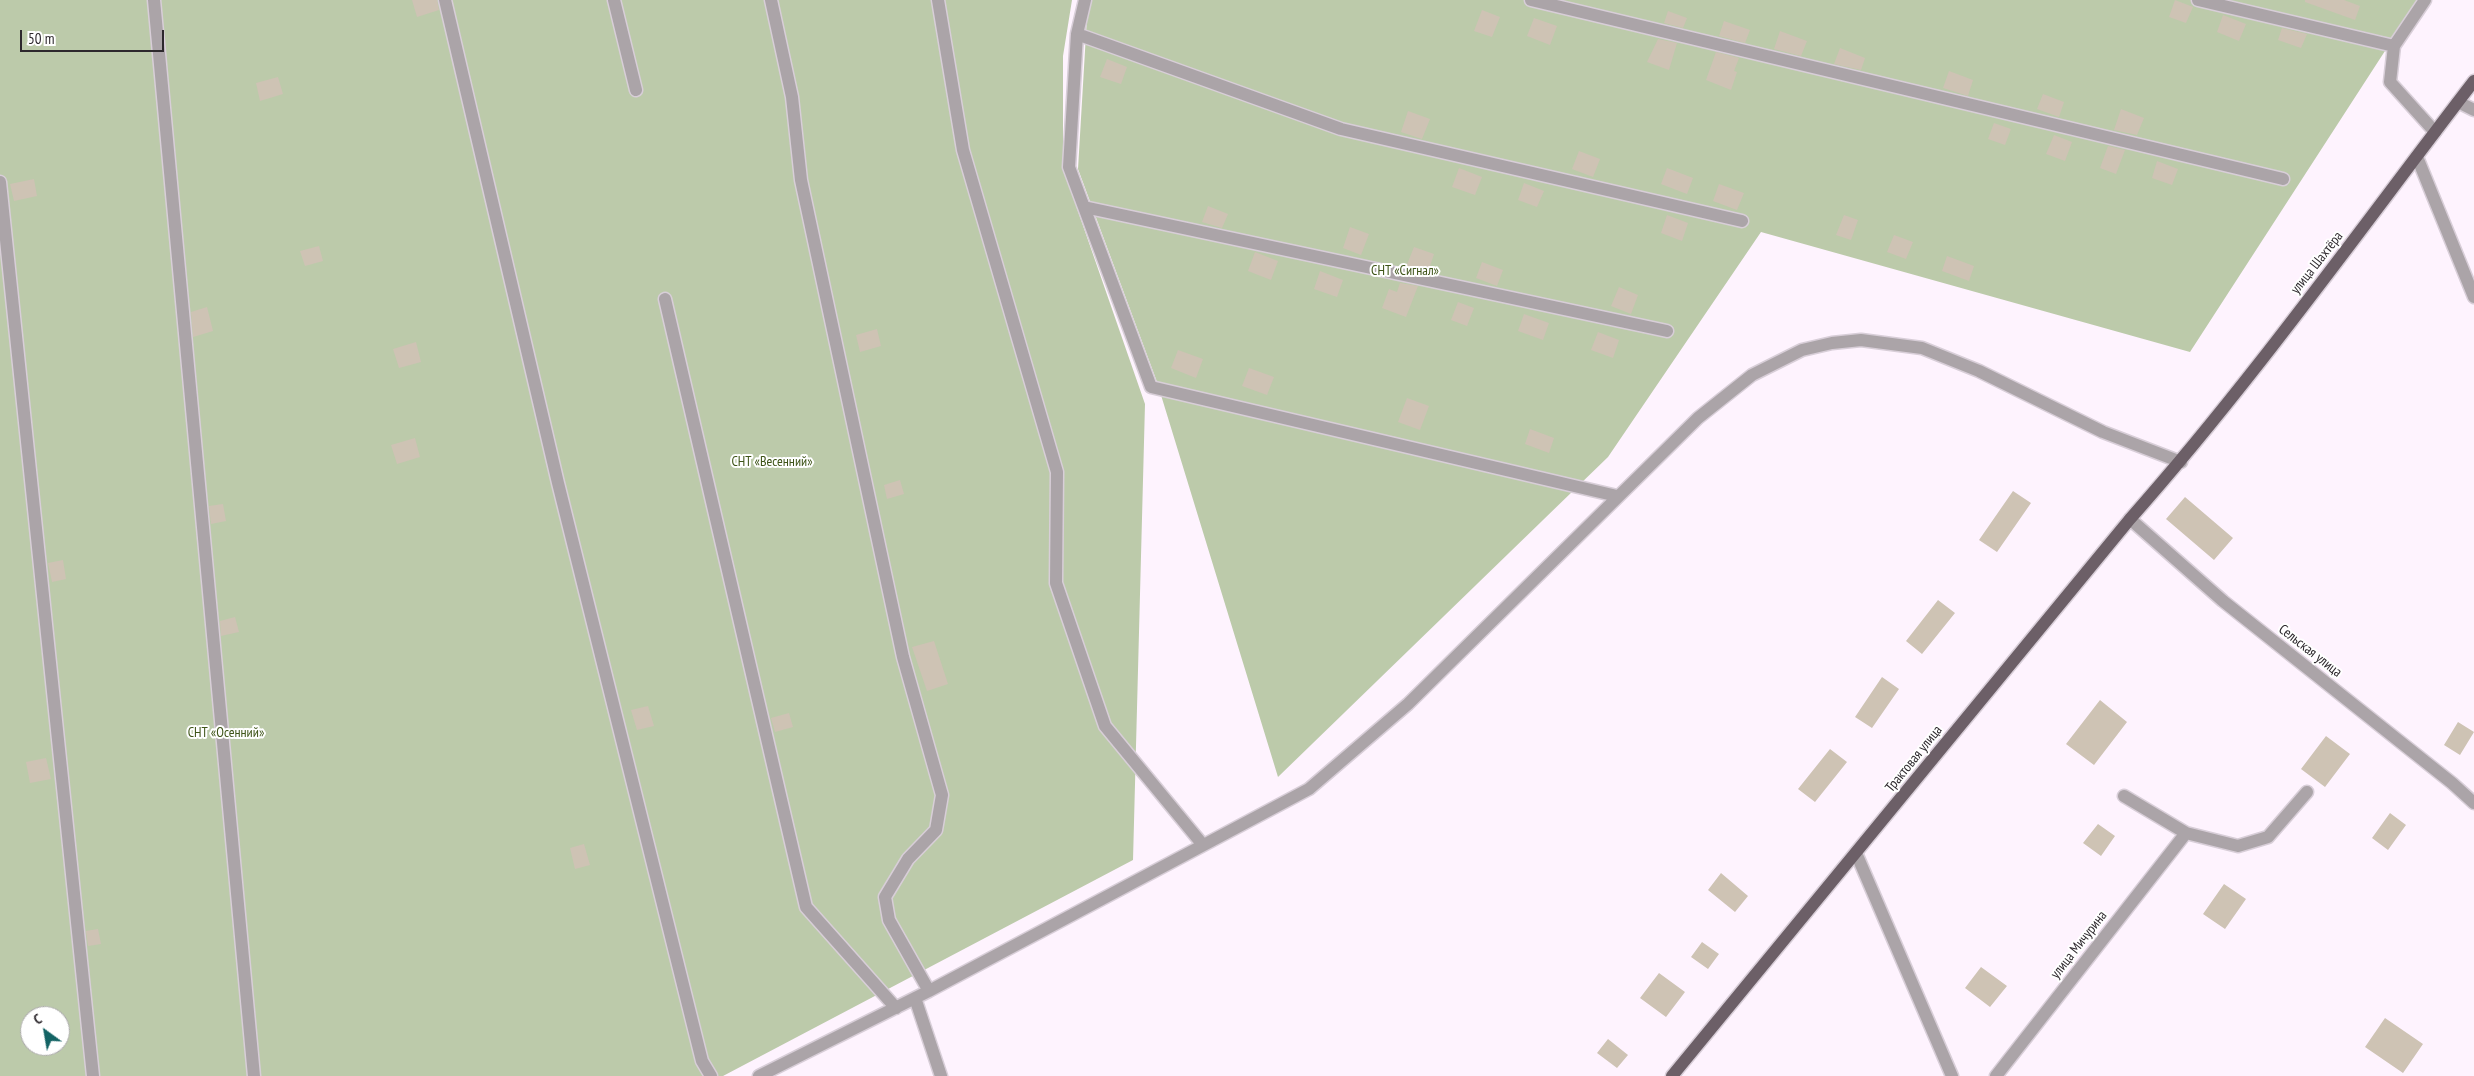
<!DOCTYPE html>
<html>
<head>
<meta charset="utf-8">
<style>
  body { margin:0 }
  #map { position:relative; width:2474px; height:1076px; overflow:hidden; background:#fef3fe; font-family:"PT Sans Narrow",sans-serif }
  canvas { display:block }
  .north { position:absolute; left:20px; top:1006px; width:50px; height:50px; box-sizing:border-box; background:#fff; border:1px solid #aba9ab; border-radius:50%; rotate:328deg; font-size:14px; font-weight:700; line-height:20px; text-align:center; color:#2d282d }
  .north::after { content:''; display:block; margin:auto; width:18px; height:22px; background:#136364; clip-path:polygon(50% 0,100% 100%,50% 72%,0 100%) }
  .scale { position:absolute; left:20px; top:30px; width:144px; height:22px; box-sizing:border-box; border:2px solid #2d282d; border-top:0; padding-left:6px; font-size:15px; line-height:18px; white-space:nowrap; color:#2d282d; -webkit-text-stroke:4px #fff; paint-order:stroke }
</style>
</head>
<body>
<div id="map">
<canvas width="2474" height="1076"></canvas>
<div class="north">С</div>
<div class="scale">50 m</div>
</div>
<script>
const context = document.querySelector('canvas').getContext('2d');
context.lineJoin = 'round';
function paint(path, color) { context.fillStyle = color; context.fill(path, 'evenodd'); }
function stroke(path, color, width, dash) { context.strokeStyle = color; context.lineWidth = width; context.lineCap = dash ? 'butt' : 'round'; context.setLineDash(dash || []); context.stroke(path); }
function label(font, color, halo, rows, align = 'center') {
  context.font = font + ' "PT Sans Narrow",sans-serif'; context.lineWidth = 4; context.setLineDash([]); context.textBaseline = 'middle'; context.strokeStyle = halo; context.fillStyle = color; for (const [text, x, y, turn = 0] of rows) {
    context.save(); context.translate(x, y); context.rotate((+turn || 0) * Math.PI / 180); context.textAlign = isNaN(turn) ? turn : align; if (halo) context.strokeText(text, 0, 0); context.fillText(text, 0, 0); context.restore();
  }
}
paint(new Path2D(`
  M0 0H1072L1063 56V168L1145 404 1133 860 723 1076H0ZM30 1016H60V1046H30Z
  M1088 0H2418L2190 352 1761 232 1608 457 1278 777 1157 382 1078 169Z`), '#bccaaa');
paint(new Path2D(`
  M412 0H437L439 10 417 17Z
  M2175 0 2193 7 2186 23 2169 17Z
  M2305 0H2344L2360 6 2355 20 2305 2Z
  M1482 10 1500 17 1492 37 1474 31Z
  M1668 11 1687 18 1683 28 1664 23Z
  M2223 15 2246 24 2239 41 2217 32Z
  M1534 18 1557 26 1550 45 1527 36Z
  M1724 21 1750 30 1745 43 1719 36Z
  M2282 28 2307 34 2301 48 2278 40Z
  M1780 31 1807 41 1801 56 1774 49Z
  M1658 39 1677 43 1669 70 1647 62Z
  M1840 48 1865 58 1861 70 1834 64Z
  M1716 52 1739 58 1734 71 1737 72 1731 90 1706 80Z
  M1107 59 1127 67 1121 84 1100 77Z
  M1949 71 1973 80 1968 96 1943 88Z
  M278 77 283 94 260 101 256 83Z
  M2043 94 2064 102 2059 117 2037 109Z
  M2121 109 2144 118 2137 135 2114 130Z
  M1408 111 1430 119 1422 139 1401 132Z
  M1994 123 2011 129 2005 145 1988 139Z
  M2054 135 2072 142 2065 161 2046 154Z
  M2108 146 2125 150 2116 174 2100 168Z
  M1579 151 1600 159 1593 177 1572 169Z
  M2157 161 2178 169 2172 185 2152 178Z
  M1459 168 1482 177 1475 195 1452 187Z
  M1667 168 1693 178 1687 194 1661 184Z
  M34 179 37 196 14 201 10 184Z
  M1524 183 1544 191 1537 207 1518 200Z
  M1719 184 1744 193 1737 210 1713 201Z
  M1208 206 1228 214 1222 228 1202 222Z
  M1667 215 1688 223 1682 241 1661 233Z
  M1844 215 1858 220 1851 240 1836 235Z
  M1350 227 1369 234 1361 255 1343 248Z
  M1894 235 1913 242 1906 259 1887 252Z
  M319 246 323 261 305 266 300 251Z
  M1414 247 1434 254 1428 272 1406 267Z
  M1255 252 1278 261 1271 280 1248 271Z
  M1947 256 1974 266 1969 281 1942 271Z
  M1482 262 1503 270 1497 286 1476 278Z
  M1320 271 1343 280 1337 297 1314 289Z
  M1400 283 1418 286 1406 317 1382 308 1389 289 1397 292Z
  M1619 287 1638 295 1631 314 1611 306Z
  M1458 302 1474 308 1467 326 1451 320Z
  M207 307 213 331 193 337 191 312Z
  M1524 314 1549 323 1543 340 1518 331Z
  M877 329 881 346 860 352 856 335Z
  M1598 332 1619 340 1613 358 1591 350Z
  M416 342 421 362 399 368 393 349Z
  M1178 350 1203 359 1196 378 1171 368Z
  M1249 368 1274 377 1267 395 1242 386Z
  M1407 398 1429 406 1420 430 1398 422Z
  M1530 429 1554 438 1549 453 1525 444Z
  M415 438 420 457 397 464 391 445Z
  M900 480 904 494 887 499 884 485Z
  M2013 491 2031 503 1997 552 1979 540Z
  M2185 497 2233 538 2214 560 2166 519Z
  M223 504 226 521 211 524 209 506Z
  M63 560 66 579 52 582 48 563Z
  M1938 600 1955 613 1922 654 1906 641Z
  M235 617 239 632 221 636 220 621Z
  M934 641 948 684 927 691 912 647Z
  M1882 677 1899 689 1872 728 1855 717Z
  M2100 700 2127 722 2094 765 2066 744Z
  M648 706 654 726 637 730 631 710Z
  M789 713 793 727 775 732 771 718Z
  M2458 722 2474 732 2460 755 2444 745Z
  M2326 736 2350 754 2325 787 2301 769Z
  M1830 749 1847 762 1815 802 1798 789Z
  M46 758 51 779 30 783 26 762Z
  M2390 813 2406 825 2388 850 2372 838Z
  M2098 824 2115 836 2101 856 2083 843Z
  M584 844 590 865 575 869 570 848Z
  M1721 873 1748 896 1735 912 1708 890Z
  M2224 884 2246 899 2225 929 2203 914Z
  M98 929 101 944 88 946 86 931Z
  M1702 942 1719 954 1708 969 1691 957Z
  M1981 967 2007 986 1990 1007 1965 988Z
  M1659 973 1685 992 1666 1017 1640 998Z
  M2385 1018 2423 1044 2403 1073 2365 1047Z
  M1608 1039 1628 1055 1617 1068 1597 1053Z`), '#cec3b4');
const minor = new Path2D(`
  M154 0 254 1076
  M445 0 558 483 702 1061 711 1076
  M614 0 636 90
  M771 0 792 97 801 180 903 657 942 795 936 830 908 859 885 897 889 920 929 991
  M938 0 963 150 1057 472 1056 583 1105 726 1203 845
  M1085 0 1077 34 1069 167 1151 387 1617 496
  M1531 0 2283 179
  M2198 0 2394 46
  M2425 0 2394 46 2390 82 2435 132
  M1077 34 1341 129 1742 221
  M2458 102 2474 110
  M2417 157 2474 297
  M0 182 93 1076
  M1084 207 1667 331
  M665 299 806 907 896 1008
  M2130 519 2223 601 2452 783 2474 803
  M2124 796 2186 833 2238 846 2268 837 2307 792
  M1856 853 1952 1076
  M915 998 941 1076
  M759 1076 929 991 1309 789 1408 704 1698 418 1752 375 1802 350 1832 343 1861 340 1922 348 1979 371 2103 432 2181 462
  M1996 1076 2186 833`);
const major = new Path2D(`
  M1672 1076 2130 519C2253 380 2361 228 2474 81`);
stroke(minor, '#d8ced8', 15);
stroke(major, '#d8ced8', 15);
stroke(minor, '#aba4a8', 12);
stroke(major, '#6c5f67', 12);
label('14px', '#2d282d', '#fff', [
  ["улица Шахтёра",2317,263,-52],
  ["Сельская улица",2310,651,38],
  ["Трактовая улица",1914,759,-51],
  ["улица Мичурина",2079,945,-52]
]);
label('14px', '#3e5418', '#fff', [
  ["СНТ «Сигнал»",1405,271],
  ["СНТ «Весенний»",772,462],
  ["СНТ «Осенний»",226,733]
]);
</script>
</body>
</html>
